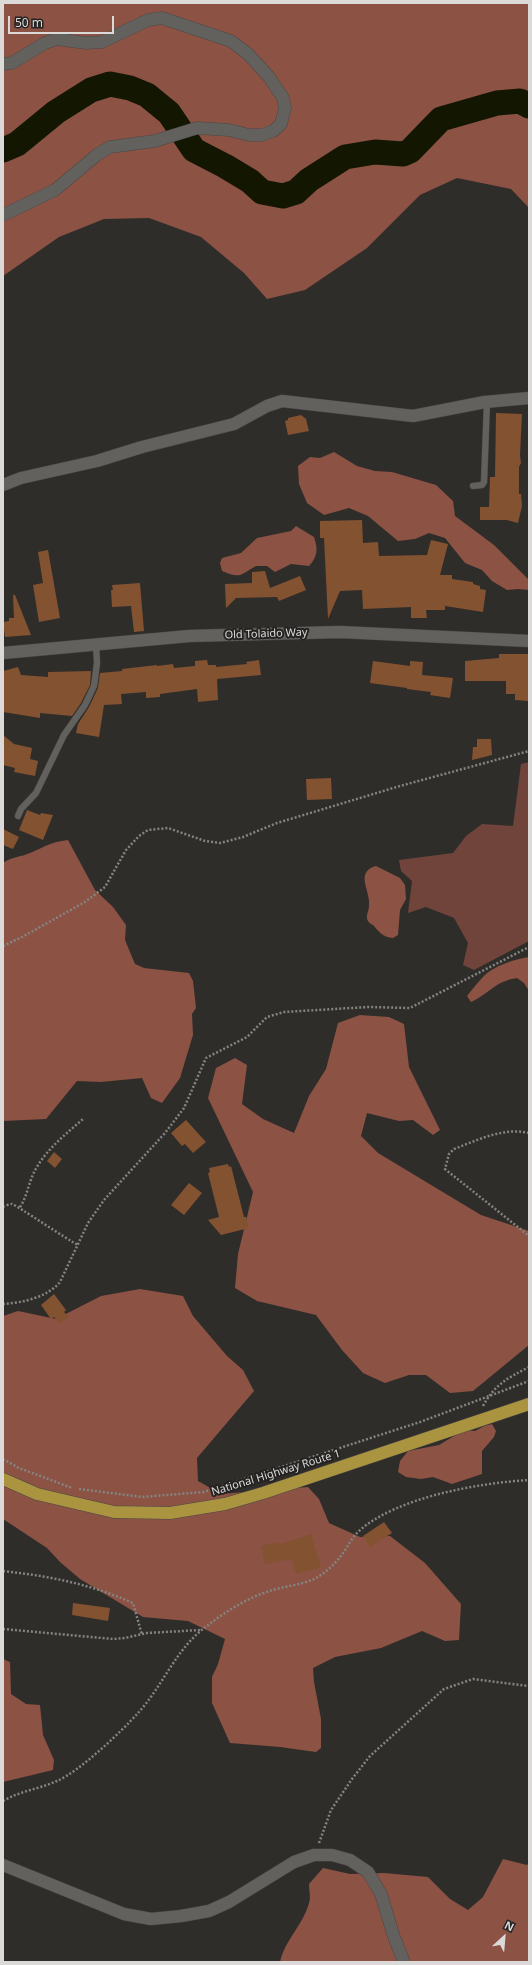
<!DOCTYPE html>
<html>
<head>
<meta charset="utf-8">
<style>
  body { margin:0 }
  #map { position:relative; width:532px; height:1965px; overflow:hidden; background:#2f2d2a; font-family:"Noto Sans",sans-serif }
  canvas { display:block }
  .frame { position:absolute; inset:0; border:4px solid #dbdad8; pointer-events:none }
  .north { position:absolute; left:484px; top:1917px; width:40px; height:40px; -webkit-text-stroke:3px #252321; paint-order:stroke; rotate:26deg; font-size:11px; font-weight:700; line-height:16px; text-align:center; color:#dbdad8 }
  .north::after { content:''; display:block; margin:auto; width:14px; height:18px; background:#dbdad8; clip-path:polygon(50% 0,100% 100%,50% 72%,0 100%) }
  .scale { position:absolute; left:8px; top:16px; width:106px; height:18px; box-sizing:border-box; border:2px solid #dbdad8; border-top:0; padding-left:5px; font-size:12px; line-height:14px; white-space:nowrap; color:#dbdad8; -webkit-text-stroke:3px #252321; paint-order:stroke }
</style>
</head>
<body>
<div id="map">
<canvas width="532" height="1965"></canvas>
<div class="frame"></div>
<div class="north">N</div>
<div class="scale">50 m</div>
</div>
<script>
const context = document.querySelector('canvas').getContext('2d');
context.lineJoin = 'round';
function paint(path, color) { context.fillStyle = color; context.fill(path, 'evenodd'); }
function stroke(path, color, width, dash) { context.strokeStyle = color; context.lineWidth = width; context.lineCap = dash ? 'butt' : 'round'; context.setLineDash(dash || []); context.stroke(path); }
function label(font, color, halo, rows, align = 'center') {
  context.font = font + ' "Noto Sans",sans-serif'; context.lineWidth = 4; context.setLineDash([]); context.textBaseline = 'middle'; context.strokeStyle = halo; context.fillStyle = color; for (const [text, x, y, turn = 0] of rows) {
    context.save(); context.translate(x, y); context.rotate((+turn || 0) * Math.PI / 180); context.textAlign = isNaN(turn) ? turn : align; if (halo) context.strokeText(text, 0, 0); context.fillText(text, 0, 0); context.restore();
  }
}
paint(new Path2D(`
  M529 762V941L474 970 463 965 468 943 454 918 426 907 408 913 412 881 401 871 399 860 453 853 466 836 482 824 513 826 521 764Z`), '#70443a');
paint(new Path2D(`
  M3 3H529V208L511 189 457 178 420 195 367 248 305 290 267 299 244 273 201 237 149 218 104 219 59 237 3 276Z
  M334 452 357 466 375 471 392 472 436 485 453 501 455 516 494 545 529 580V590L518 589 507 590 492 581 482 570 465 563 445 538 429 533 415 539 398 541 368 516 349 508 324 515 307 503 299 484 298 466 310 457 320 458Z
  M296 526 314 537C318 549 318 556 309 566L291 564 275 572 267 566H256C240 575 241 579 222 571L220 563 222 558 241 553 257 538 291 531Z
  M68 840 95 890 113 907 126 925 125 940 135 964 144 968 189 973 193 981 196 1008 192 1014 193 1035 180 1078 162 1103 151 1098 142 1078 101 1082 77 1081 46 1119 3 1121V863C11 857 21 857 30 853 45 847 50 842 68 840Z
  M376 866 400 878 405 885 406 899 400 910 398 935 393 938C383 937 380 933 373 925 371 924 369 923 368 921 365 916 369 911 369 906 371 891 354 872 376 866Z
  M529 957V991L524 983 517 978C495 981 489 994 471 1002L467 996C472 990 477 983 483 977 493 966 515 959 529 957Z
  M360 1015 389 1017 404 1024 409 1067 440 1130 433 1135 413 1120 399 1121 367 1113 361 1136 378 1153 481 1215 529 1231V1345L473 1391 450 1393 426 1375H409L385 1383 363 1373 342 1350 316 1315 257 1301 235 1288 238 1254 253 1192 208 1098 216 1068 235 1058 247 1065 242 1104 263 1119 294 1133 309 1096 326 1069 338 1023Z
  M140 1289 183 1296 193 1316 227 1356 243 1370 254 1391 197 1458 198 1481 221 1494 308 1487 319 1499 329 1523 360 1537 390 1536 425 1563 461 1604 459 1640 445 1641 422 1631 381 1648 335 1657 313 1668 314 1682 321 1719V1748L316 1752 280 1747 230 1743 212 1703V1677L218 1664 225 1639 188 1621 143 1617 80 1579 60 1562 47 1548 3 1519V1316L18 1311 56 1319 101 1296Z
  M492 1424 496 1431 494 1437 482 1451V1474L452 1484 433 1477 421 1479 406 1477 398 1472 400 1461 408 1451 439 1445 464 1430 475 1431 484 1426Z
  M3 1659 10 1662 11 1694 26 1704 40 1705 43 1735 54 1760 53 1770 3 1782Z
  M503 1859 527 1865 529 1863V1962H280C285 1940 303 1925 309 1903 311 1897 309 1890 309 1884L323 1868 350 1874 384 1873 428 1877 450 1899 468 1910 483 1897Z`), '#8c5244');
stroke(new Path2D(`
  M3 150 17 144 56 112 91 90 110 84 130 88 147 95 169 113 194 150 225 166 250 181 262 192 283 196 296 192 309 180 345 157 375 152 403 154 410 151 441 119 497 103 520 101 529 106`), '#131600', 25);
paint(new Path2D(`
  M496 413 522 414 520 455 521 463 519 467V494H521L522 506 518 523 507 520H480V507H489L490 477H495Z
  M301 415 306 419 309 431 288 435 285 421 288 420V418Z
  M362 520 363 543 378 542 379 556 427 555 431 540 448 544 440 575H452V579L473 582V584L480 586V589L486 590 483 612 445 606V610H426L427 618H411V607L363 609 362 590 340 591 328 619 324 538H320V521Z
  M48 550 60 618 39 622 33 585 43 583 38 552Z
  M265 571 270 588 300 576 306 590 279 601 277 597 236 598 226 608 225 584 252 583V572Z
  M140 583 144 631 134 632 131 606 112 607 111 590H113L112 585Z
  M13 595H15L31 635 5 637 3 622 9 621V618H14Z
  M499 654H529V701L515 700V694H506V681H465V661L499 658Z
  M207 660 208 665H216V667L247 664 246 662 259 660 261 675 217 679 218 700 198 702 197 689 160 694V697L146 698V692L121 694 122 704 104 705 99 737 76 733 78 724 89 707 98 688 100 673 122 671V669L157 665V666L173 664 174 668 195 666V661Z
  M373 661 410 666V661L423 662 422 675 453 678 450 698 430 695 431 692 407 689V688L370 683Z
  M18 667 21 675 48 677V672L91 671 90 685 81 703 72 716 40 713V718L3 712V671Z
  M3 735 14 744 32 748 30 759 38 761 35 776 14 772 15 768 3 765Z
  M477 739H491L492 755 472 760 473 747H477Z
  M331 778 332 799 307 800 306 779Z
  M27 810 40 815 41 813 53 815 43 840 19 830Z
  M3 829 19 837 13 849 3 845Z
  M186 1120 206 1142 193 1153 185 1144 182 1146 171 1133Z
  M54 1152 62 1159 55 1168 47 1161Z
  M228 1164 229 1167 231 1166 244 1217H246L249 1228 221 1235 208 1220 219 1217 208 1173 210 1172 209 1168Z
  M189 1183 202 1193 184 1215 171 1205Z
  M54 1294 66 1310 64 1312 69 1317 60 1324 54 1317 51 1319 41 1305Z
  M384 1522 392 1533 370 1547 363 1536Z
  M311 1534 321 1567 296 1574 292 1559 265 1564 261 1546 280 1542 281 1544Z
  M73 1603 110 1608 108 1621 72 1615Z`), '#835231');
const lane = new Path2D(`
  M473 486 482 485 484 482 487 402
  M18 816 21 809 36 793 64 735 85 705 94 686 97 663 96 644`);
const street = new Path2D(`
  M3 64 12 63 45 43 57 39 86 43 102 42 148 20 162 18 231 41 248 54 269 77 283 98 285 108 281 124 273 131 262 135H249L229 130 197 128 155 141 110 147 98 154 55 190 3 215
  M3 485 21 478 97 461 142 447 234 424 267 406 282 401 413 416 485 402 529 398`);
const secondary = new Path2D(`
  M3 653 189 636 340 632 529 641
  M3 1865 124 1914 151 1919 181 1916 209 1911 229 1902 294 1862 314 1855H332L350 1860 368 1872 381 1894 394 1937 404 1962`);
const highway = new Path2D(`
  M3 1479 37 1494 114 1512 170 1513 225 1504 263 1493 529 1404`);
stroke(lane, '#4a4846', 7);
stroke(street, '#4a4846', 13);
stroke(secondary, '#4a4846', 13);
stroke(highway, '#4a4846', 13);
stroke(new Path2D(`
  M3 946 24 936 85 902 105 887 126 850 139 836 148 830 168 828 205 841 220 843 243 837 277 823 400 786 529 751
  M529 1133C503 1127 478 1140 454 1149L449 1154 445 1169 529 1236
  M3 1207C5 1206 9 1204 12 1204 16 1205 68 1240 78 1245
  M20 1207C28 1195 29 1179 37 1167 48 1148 66 1134 83 1119
  M3 1304C22 1303 48 1297 60 1282L88 1223 104 1200 165 1133 184 1108 206 1058 247 1037 267 1017 284 1012 368 1007 410 1008 529 947
  M483 1406C495 1384 508 1378 529 1367
  M3 1459 19 1468 72 1488
  M79 1489 142 1497 204 1492 420 1422 529 1381
  M3 1571C49 1576 90 1584 133 1603L142 1635
  M3 1629 113 1639 125 1638 147 1633 201 1630
  M3 1801C20 1791 39 1789 57 1781 80 1771 121 1732 138 1713 162 1687 175 1651 203 1629 222 1614 246 1598 270 1591 284 1586 303 1585 316 1578 325 1573 334 1565 340 1557 347 1549 351 1538 359 1531 397 1497 479 1483 529 1480
  M319 1843 331 1810 352 1779 370 1756 444 1689 473 1679 529 1686`), '#858481', 2.5, [2, 2]);
stroke(lane, '#63615e', 6);
stroke(street, '#63615e', 12);
stroke(secondary, '#63615e', 12);
stroke(highway, '#aa943f', 12);
label('11px', '#dbdad8', '#252321', [
  ["Old Tolaido Way",266,634,-2],
  ["National Highway Route 1",276,1473,-17]
]);
</script>
</body>
</html>
